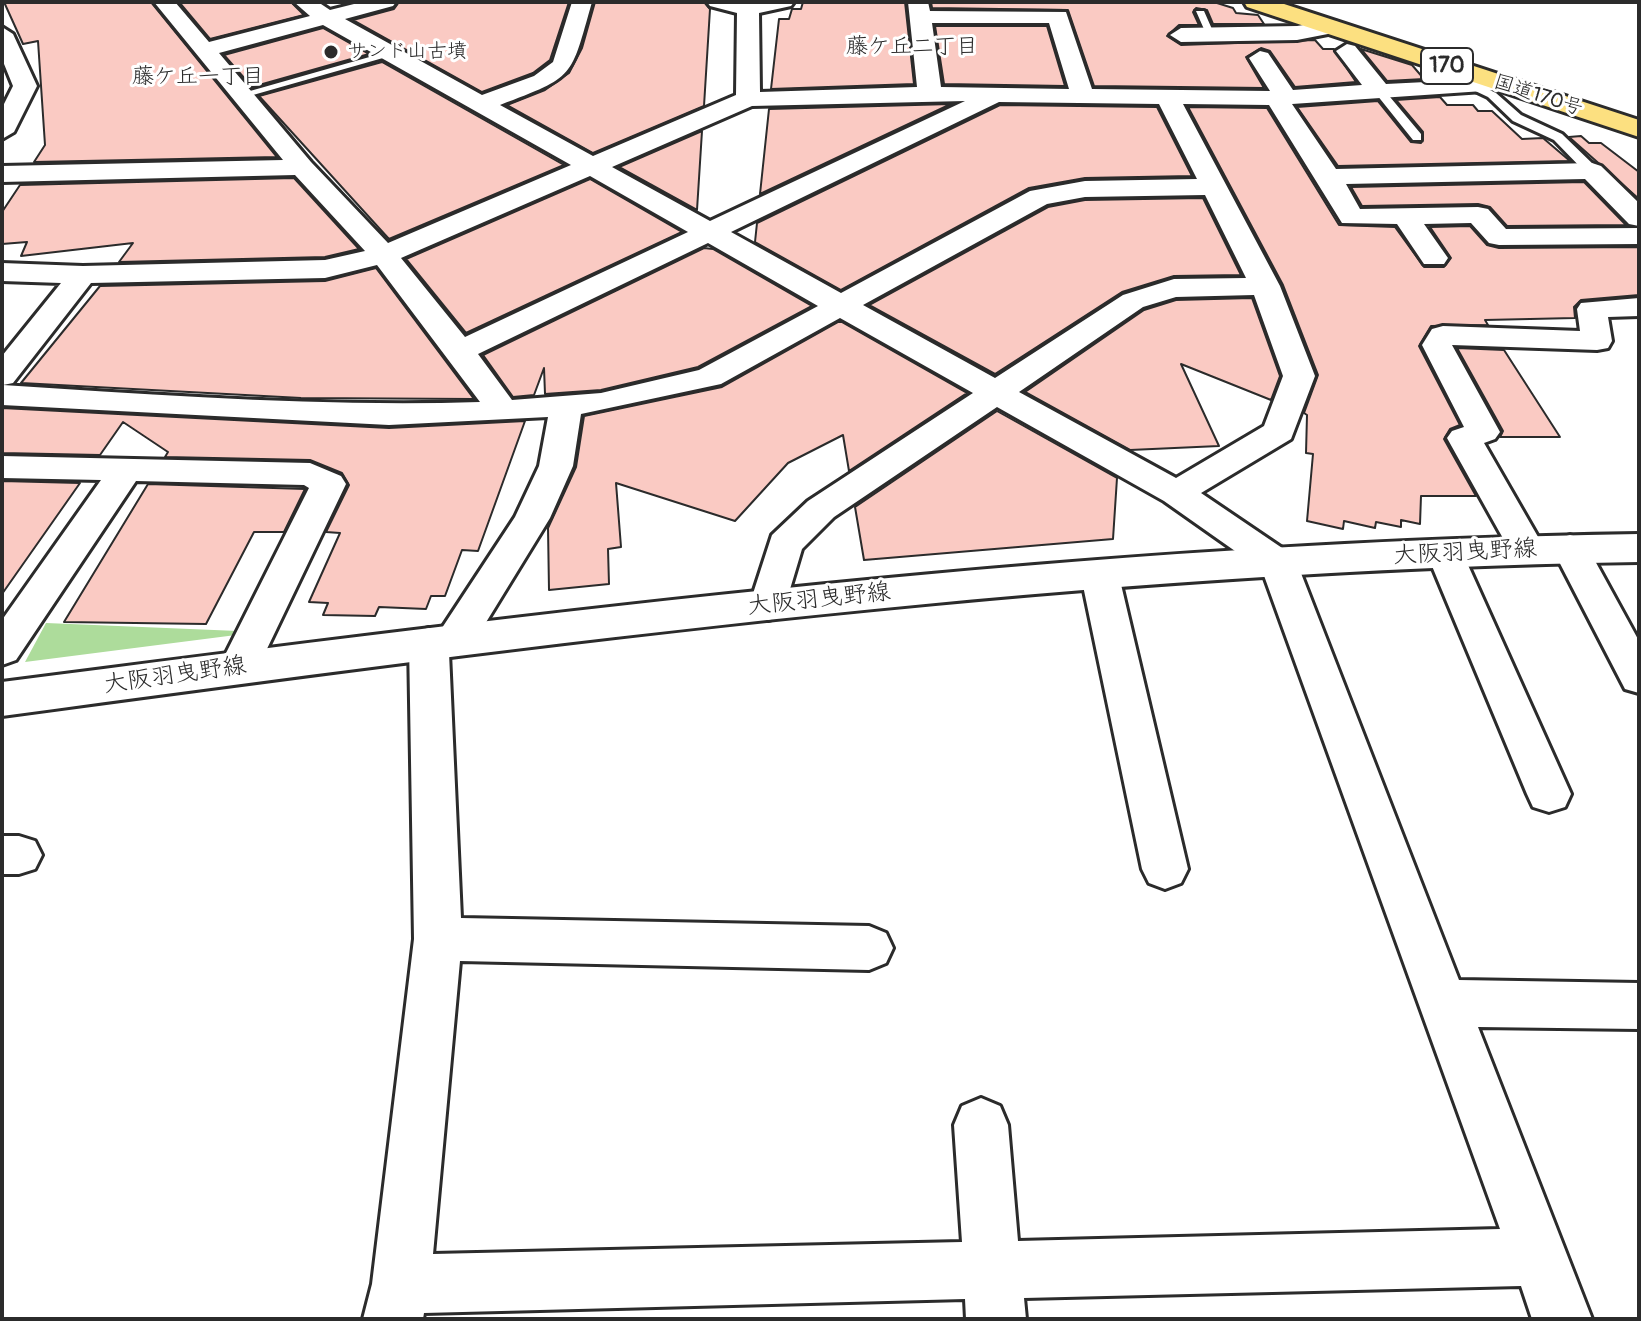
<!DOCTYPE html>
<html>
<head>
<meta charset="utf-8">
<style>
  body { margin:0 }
  #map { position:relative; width:1641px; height:1321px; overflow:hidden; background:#fff; font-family:Pangolin,sans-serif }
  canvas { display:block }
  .frame { position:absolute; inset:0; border:4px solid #2b2b2b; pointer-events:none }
</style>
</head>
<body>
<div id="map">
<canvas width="1641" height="1321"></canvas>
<div class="frame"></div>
</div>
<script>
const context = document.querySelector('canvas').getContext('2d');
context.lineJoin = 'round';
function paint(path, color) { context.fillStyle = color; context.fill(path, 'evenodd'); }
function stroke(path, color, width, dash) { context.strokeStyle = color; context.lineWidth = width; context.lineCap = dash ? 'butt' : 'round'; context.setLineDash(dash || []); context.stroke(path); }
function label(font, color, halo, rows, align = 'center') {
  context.font = font + ' Pangolin,"Klee One",sans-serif'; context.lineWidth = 6; context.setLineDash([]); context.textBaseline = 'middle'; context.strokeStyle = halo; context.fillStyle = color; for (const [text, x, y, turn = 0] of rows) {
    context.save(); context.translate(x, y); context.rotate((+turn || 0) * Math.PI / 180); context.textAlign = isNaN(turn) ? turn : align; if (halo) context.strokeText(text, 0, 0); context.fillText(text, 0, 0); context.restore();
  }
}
paint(new Path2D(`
  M46 623 238 631 236 635 25 662Z`), '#addc9b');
const building = new Path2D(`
  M4 2H151L277 157 34 162 45 145 38 41 23 44Z
  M179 2H291L304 15 210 39Z
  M399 2H569L550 60 533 73 482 92 353 20 394 9Z
  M595 2H704L710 9 704 106 593 153 507 105 545 90 569 73 582 48Z
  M803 2H905L914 84 771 89 779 19H789L792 9H801Z
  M931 2 1217 3 1233 8 1236 13 1258 15 1264 24H1213L1207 10 1196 8 1193 12 1199 25H1179L1167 36 1181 45 1315 40 1323 49H1334L1356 82 1295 87 1270 51 1261 48 1246 57 1264 88 1094 86 1068 10 932 8Z
  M935 26H1047L1065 86 944 84Z
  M323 28 369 54 252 87 224 55Z
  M1361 49 1412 65 1424 79 1387 81Z
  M382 62 564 165 389 239 259 96Z
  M1440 97 1447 105H1473L1478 111H1492L1522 139 1543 138 1570 161 1338 166 1297 107 1378 101 1411 142 1421 143 1423 132 1396 100Z
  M951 104 760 194 769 109Z
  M1000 105 1157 107 1192 176 1085 178 1029 188 841 290 755 242 757 223Z
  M1188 107 1267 108 1339 225 1395 227 1424 267H1444L1451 258 1430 227 1470 226 1487 245 1499 248 1639 247V295L1581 300 1574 307 1575 318 1485 320 1488 325 1431 326 1419 346 1460 425 1450 429 1444 439 1476 496H1421L1420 524 1401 520V527L1376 522 1375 528 1344 521 1343 529 1307 521 1313 454 1306 453 1307 415 1304 413 1318 375 1283 285Z
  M702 131 697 210 619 167Z
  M1581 136 1589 143H1601L1639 172V199L1569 137Z
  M294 178 359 249 325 257 119 262 133 243 21 256 27 242 2 244V212L20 185Z
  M590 179 682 232 466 333 406 259Z
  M1584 182 1626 225 1507 226 1490 207 1478 204 1362 206 1351 187Z
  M1203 198 1241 275 1174 276 1122 292 995 374 869 305 1048 207 1085 200Z
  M704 248 713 249 812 306 698 367 601 390 545 394 544 368 534 395 513 397 483 355Z
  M376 268 474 399 301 398 21 383 100 286 325 281Z
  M1252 298 1280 376 1271 400 1181 364 1219 446 1130 450 1025 392 1144 310 1176 300Z
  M840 321 967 393 849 471 843 435 788 463 735 521 616 483 621 547 608 549 609 584 549 590 548 528 576 467 584 416 722 387Z
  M1457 348 1504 350 1560 437H1500L1503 431Z
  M2 408 389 428 525 421 478 551 462 550 445 596H431L426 609 379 607 375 616 323 615 328 603 309 602 340 533 326 532 349 485 342 473 310 460 165 457 168 452 123 422 100 455 2 453Z
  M997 411 1117 478 1113 539 864 560 855 507Z
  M2 481 80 483 2 594Z
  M148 484 305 489 284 532H254L206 624 64 622Z`);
paint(building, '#facac3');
stroke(building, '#2b2b2b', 2);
const lane = new Path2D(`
  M1196 11H1204L1215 36H1207Z
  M387 52 397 54 246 97 236 95Z
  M1469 84H1477L1496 93 1521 115 1562 134 1597 168V174H1587L1554 140 1513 121 1488 97 1469 88Z
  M1377 91H1385L1421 134V140H1413L1377 95Z`);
const street = new Path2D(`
  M154 2H175L209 42 310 16 294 2H318L330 10 362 2H396L393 6 345 19 482 95 534 76 553 62 572 2H592C570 79 576 76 500 105L593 156 736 95 737 13 710 6 707 2H794L791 6 759 13 760 92 917 87 908 2H928L930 11 1066 12 1092 89 1270 91 1249 58 1260 51 1268 53 1293 90 1362 85 1336 51 1347 44 1355 46 1386 84 1506 78 1510 83 1506 88 1498 90 1292 104 1336 169 1592 163 1601 166 1639 203V226L1629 224 1585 179 1346 184 1360 209 1478 207 1488 209 1506 229 1639 228V244L1499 245 1489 243 1471 223 1424 224 1448 258 1444 264H1424L1397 224 1342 223 1269 105 1183 104 1280 286 1315 376 1291 439 1201 493 1291 554 1297 563 1459 980 1639 983V1029L1478 1027 1592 1319H1532L1521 1286 1024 1298 1026 1319H966L965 1299 424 1313 423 1319H363L372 1284 414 939 409 642 415 632 429 628 440 631 515 517 539 466 548 417 389 425 2 405V356L61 283 2 281V263L83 266 325 260 365 251 295 175 2 182V166L283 160ZM932 23H1049L1069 89 941 87ZM323 25 571 165 388 243 311 162 219 53ZM965 101 710 221 612 167 752 106ZM999 102 1159 104 1197 179 1085 181 1030 191 841 293 731 232ZM590 176 688 232 465 337 401 258ZM1205 195 1246 278 1174 279 1123 295 995 378 863 305 1047 204 1085 197ZM708 243 818 306 699 370 601 393 512 400 478 354ZM377 265 480 402C321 407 162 395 3 385L13 383 91 283 325 278ZM1254 295 1283 376 1264 426 1176 478 1019 392 1143 307 1176 297ZM840 318 973 393 808 501 772 535 749 606 754 616 768 620 782 616 802 549 834 517 997 407 1164 501 1262 570 1500 1229 1018 1241 1008 1125 1000 1106 981 1098 962 1106 954 1125 962 1242 433 1254 460 961 869 970 886 963 893 948 886 933 869 926 461 918 449 653 469 650 550 518 573 466 581 414 721 384Z
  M1330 21 1338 22 1341 27 1338 32 1297 40 1181 42 1170 35 1181 28 1297 26Z
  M2 27 13 34 37 86 14 132 2 139V108L13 86 2 59Z
  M1639 298V316L1608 317 1612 341 1608 348 1597 350 1452 345 1500 432 1495 439 1484 443 1545 549 1540 558 1527 562 1514 558 1447 438 1452 431 1464 427 1422 345 1432 329 1443 326 1580 331 1577 309 1581 303Z
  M2 456 310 463 341 476 346 484 253 678 239 682 225 678 219 667 309 488 304 485 136 481 16 660 2 665V620L101 480 2 478Z
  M1570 535 1583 539 1639 641V693L1625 689 1552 548 1557 539Z
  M1445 541 1458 545 1463 554 1571 794 1565 807 1549 812 1533 807 1527 794 1427 554 1432 545Z
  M1100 563 1113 567 1119 576 1188 869 1181 883 1165 889 1149 883 1142 869 1081 576 1087 567Z
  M2 836H19L35 841 42 855 35 869 19 874H2Z`);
const secondary = new Path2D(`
  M1639 534V562C1091 570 544 643 2 716V682C545 612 1091 542 1639 534Z`);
const highway = new Path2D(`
  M1244 2H1278L1639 120V137L1247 7Z`);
stroke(lane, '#2b2b2b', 6);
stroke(street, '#2b2b2b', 6);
stroke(secondary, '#2b2b2b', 6);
stroke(highway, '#2b2b2b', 6);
paint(lane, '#fff');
paint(street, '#fff');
paint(secondary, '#fff');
paint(highway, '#fce080');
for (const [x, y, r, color] of [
  [331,52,8,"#2b2b2b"]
]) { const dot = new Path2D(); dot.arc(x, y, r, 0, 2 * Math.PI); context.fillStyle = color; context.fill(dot); stroke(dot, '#fff', 3); }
label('20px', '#2b2b2b', '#fff', [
  ["サンド山古墳",347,52]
], 'left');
label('20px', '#2b2b2b', '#fff', [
  ["国道170号",1538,96,18]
]);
label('22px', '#2b2b2b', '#fff', [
  ["藤ケ丘二丁目",912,47],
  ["藤ケ丘一丁目",198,77]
]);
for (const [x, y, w] of [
  [1447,66,52]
]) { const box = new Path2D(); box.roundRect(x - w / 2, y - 18, w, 36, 6); context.fillStyle = '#fff'; context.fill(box); stroke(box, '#2b2b2b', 2); }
label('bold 22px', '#2b2b2b', null, [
  ["170",1447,66]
]);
label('24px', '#2b2b2b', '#fff', [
  ["大阪羽曳野線",1465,553,-3],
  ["大阪羽曳野線",819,600,-6],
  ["大阪羽曳野線",175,676,-8]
]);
</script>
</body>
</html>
